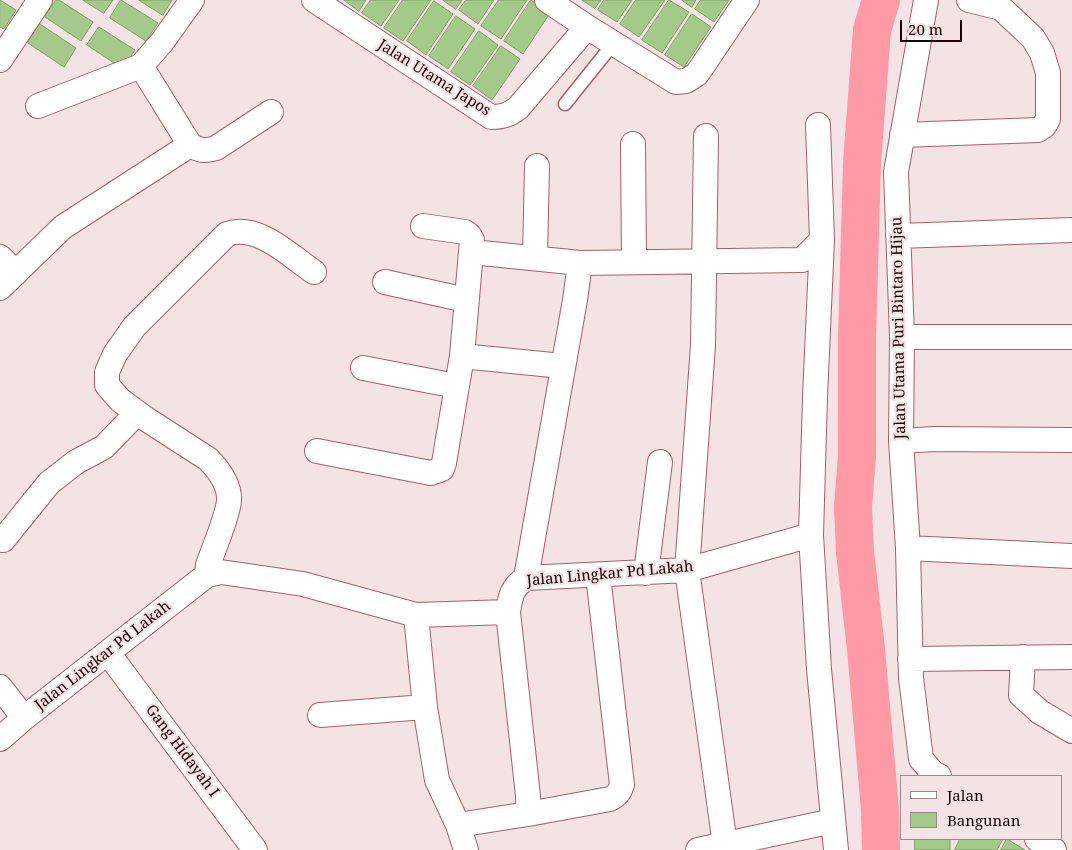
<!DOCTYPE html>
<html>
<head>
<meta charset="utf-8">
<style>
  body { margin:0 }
  #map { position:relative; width:1072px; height:850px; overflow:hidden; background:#f4e3e4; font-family:"Noto Serif",serif }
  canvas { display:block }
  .legend { position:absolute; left:900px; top:775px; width:162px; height:65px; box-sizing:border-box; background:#f4e3e4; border:1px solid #9e898b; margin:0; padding:6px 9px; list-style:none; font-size:15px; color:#1c0306 }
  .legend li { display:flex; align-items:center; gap:10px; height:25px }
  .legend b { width:25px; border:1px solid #9e898b }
  .scale { position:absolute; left:900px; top:20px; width:62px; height:22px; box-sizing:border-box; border:2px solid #1c0306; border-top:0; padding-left:6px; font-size:15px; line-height:18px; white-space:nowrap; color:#1c0306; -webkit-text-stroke:4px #f4e3e4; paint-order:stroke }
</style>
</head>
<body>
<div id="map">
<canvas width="1072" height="850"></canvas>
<ul class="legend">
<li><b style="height:6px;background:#fff"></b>Jalan</li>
<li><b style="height:14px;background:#a3ca89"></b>Bangunan</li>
</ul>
<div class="scale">20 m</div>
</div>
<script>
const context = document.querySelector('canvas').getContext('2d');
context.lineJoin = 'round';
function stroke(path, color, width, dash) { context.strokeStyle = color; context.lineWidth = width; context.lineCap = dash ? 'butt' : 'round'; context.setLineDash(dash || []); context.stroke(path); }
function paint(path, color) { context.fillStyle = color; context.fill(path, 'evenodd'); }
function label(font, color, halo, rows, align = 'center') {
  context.font = font + ' "Noto Serif",serif'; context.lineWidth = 4.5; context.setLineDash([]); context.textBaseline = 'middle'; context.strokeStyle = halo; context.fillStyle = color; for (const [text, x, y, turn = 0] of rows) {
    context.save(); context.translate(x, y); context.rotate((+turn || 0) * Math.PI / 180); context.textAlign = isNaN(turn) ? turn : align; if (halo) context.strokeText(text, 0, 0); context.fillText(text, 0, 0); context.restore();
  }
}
stroke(new Path2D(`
  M881 850 880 810 866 649 855 552 853 507 857 456V339L862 163 872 30 881 0`), '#fd9aa5', 38);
const building = new Path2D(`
  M0 0 16 10 4 29 0 27Z
  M56 0H59L93 22 81 41 45 17Z
  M83 0H113L104 13Z
  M121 0 158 23 146 41 110 18Z
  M139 0H172L163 15Z
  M344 0H366L359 11Z
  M371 0H399L381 26 362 13Z
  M403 0H431L403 41 384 28Z
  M443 0H462L456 9Z
  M466 0H494L478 24 459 10Z
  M499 0H527L501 39 481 26Z
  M531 0 550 13 523 54 504 41Z
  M582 0H601L595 8Z
  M604 0H632L617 22 598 10Z
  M636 0H665L639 37 620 24Z
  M669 0 689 12 662 53 642 40Z
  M682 0H696L692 7Z
  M701 0H729L714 22 695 9Z
  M434 1 453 14 426 55 407 41Z
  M692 14 711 27 684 67 665 55Z
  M456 16 475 29 448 69 429 56Z
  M40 24 76 48 64 67 28 43Z
  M99 27 135 50 123 69 87 45Z
  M479 31 498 45 470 85 451 72Z
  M501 46 520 59 492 100 473 86Z
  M915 839H950V850H915Z
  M960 839H1003L997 850H955Z
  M1007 839 1025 850H1001Z`);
paint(building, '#a3ca89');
stroke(building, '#7ba061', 1);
const lane = new Path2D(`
  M565 104 613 44`);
const street = new Path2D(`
  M314 0 491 117C502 117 509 115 518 108L587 27
  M547 0 587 27 676 82 686 81 697 74 747 0
  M926 0 896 172 902 337 901 441 908 548 911 678 921 759 933 773 939 776
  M0 60 40 0
  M141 66 190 145C199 150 205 152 216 148L271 112
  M38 106 141 66 162 42 192 0
  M818 125 822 240 815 397 811 535 819 669 836 850
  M902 135 1038 130 1044 126 1048 119V73L1042 53 1033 38 1001 8 969 0
  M706 136 703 345 687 570 725 845
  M633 144 634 262
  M423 226 465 232 469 235 472 240 462 356 562 366
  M898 236 1072 230
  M472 252 580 263
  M0 257 16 273
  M535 258 537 166
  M385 282 466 300
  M0 288 63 227 190 145
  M902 337H1072
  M363 368 456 386
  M901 441 934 439 1072 440
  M317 451 431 473 442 469 444 463 462 356
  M0 537 3 540 49 483 76 462 104 447 137 413
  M908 548 1072 556
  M646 573 660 462
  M207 575 208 565C214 548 227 518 229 501 230 484 219 470 208 459L143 417 120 400 107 385V372L115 354 134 327 227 234C258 223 290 256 314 272
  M526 578 575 300 580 263 802 260 822 240
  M416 615 425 707 437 780 458 825 466 850
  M108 653 255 850
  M1023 657 1021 695 1040 712 1072 731
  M910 659 1072 657
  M0 687 24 718
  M320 715 425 707
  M0 739 24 718 207 575 221 572 303 584 416 615 508 612
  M528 814 610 799C617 796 620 792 622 785L598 575
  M458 825 528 814V796L508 612C510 597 512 587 526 578L687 570 811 535
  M1037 839 1054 850
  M698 850 833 821`);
stroke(lane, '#a85e67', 15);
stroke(street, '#a85e67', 26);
stroke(lane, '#fff', 12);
stroke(street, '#fff', 24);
label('15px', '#1c0306', '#f4e3e4', [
  ["Jalan Utama Japos",434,78,32],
  ["Jalan Utama Puri Bintaro Hijau",899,328,-91],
  ["Jalan Lingkar Pd Lakah",610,574,-5],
  ["Jalan Lingkar Pd Lakah",103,656,-38],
  ["Gang Hidayah I",182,751,53]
]);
</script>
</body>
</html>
